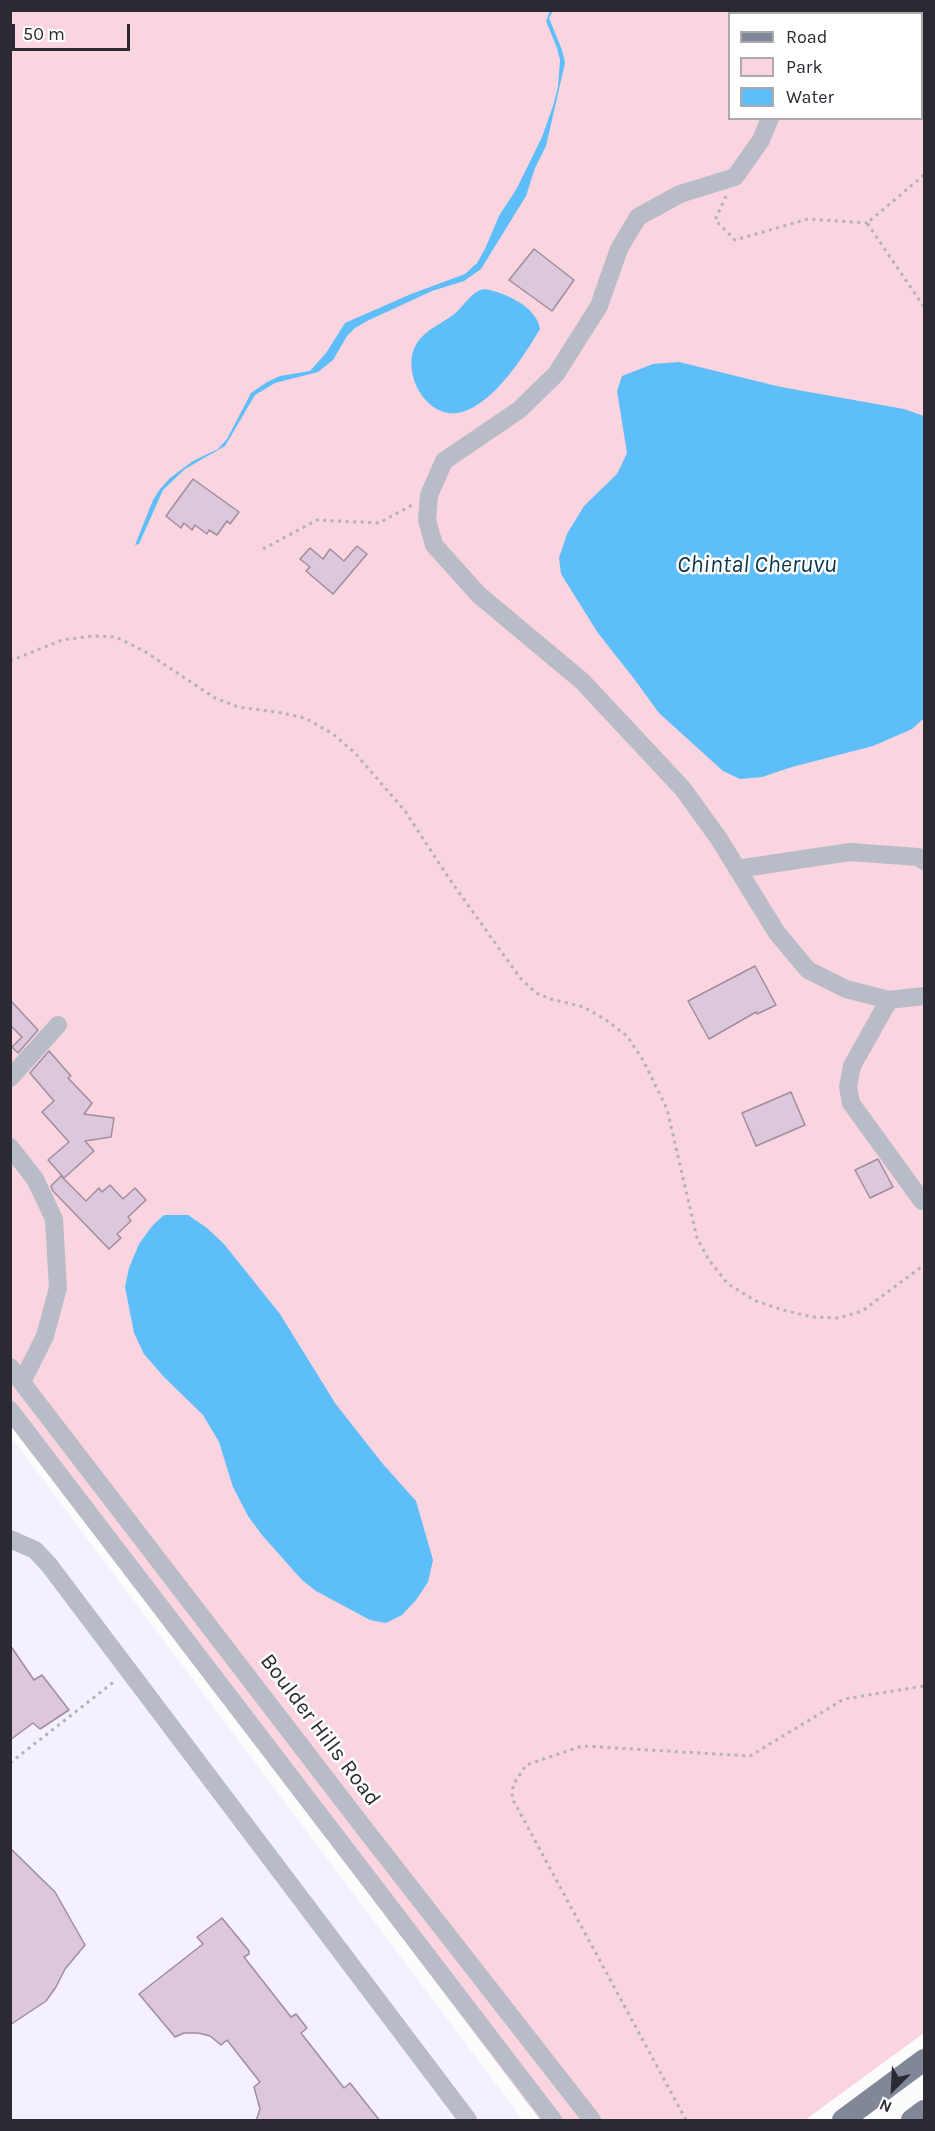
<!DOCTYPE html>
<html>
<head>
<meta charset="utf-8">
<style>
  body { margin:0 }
  #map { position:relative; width:935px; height:2131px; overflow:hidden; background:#fcfcfc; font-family:Karla,sans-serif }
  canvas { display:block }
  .frame { position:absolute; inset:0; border:12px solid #2b2932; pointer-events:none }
  .legend { position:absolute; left:728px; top:12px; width:195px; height:108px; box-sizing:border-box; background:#fff; border:2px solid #aaa9ad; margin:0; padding:8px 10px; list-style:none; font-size:18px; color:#2b2932 }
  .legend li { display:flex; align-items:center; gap:12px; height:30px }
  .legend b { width:30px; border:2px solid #aaa9ad }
  .north { position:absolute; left:863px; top:2059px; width:60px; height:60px; -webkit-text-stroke:4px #fff; paint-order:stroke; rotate:204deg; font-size:16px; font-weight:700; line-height:24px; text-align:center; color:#2b2932 }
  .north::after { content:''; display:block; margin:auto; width:21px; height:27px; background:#2b2932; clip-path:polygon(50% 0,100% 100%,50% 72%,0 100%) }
  .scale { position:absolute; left:12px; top:24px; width:118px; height:27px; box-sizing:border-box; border:3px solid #2b2932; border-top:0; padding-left:8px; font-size:18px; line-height:21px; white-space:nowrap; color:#2b2932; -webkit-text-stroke:4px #fff; paint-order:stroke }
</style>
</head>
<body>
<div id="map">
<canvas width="935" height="2131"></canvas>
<div class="frame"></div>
<ul class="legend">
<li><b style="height:8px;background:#808799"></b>Road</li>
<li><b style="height:16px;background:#fad4df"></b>Park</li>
<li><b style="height:16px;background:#5ebefa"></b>Water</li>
</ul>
<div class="north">N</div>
<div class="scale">50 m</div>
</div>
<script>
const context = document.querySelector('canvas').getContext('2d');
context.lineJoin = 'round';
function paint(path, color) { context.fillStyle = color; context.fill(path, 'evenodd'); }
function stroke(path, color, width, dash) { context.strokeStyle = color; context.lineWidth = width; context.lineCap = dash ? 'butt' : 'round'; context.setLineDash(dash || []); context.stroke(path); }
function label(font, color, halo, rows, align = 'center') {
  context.font = font + ' Karla,sans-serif'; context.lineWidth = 5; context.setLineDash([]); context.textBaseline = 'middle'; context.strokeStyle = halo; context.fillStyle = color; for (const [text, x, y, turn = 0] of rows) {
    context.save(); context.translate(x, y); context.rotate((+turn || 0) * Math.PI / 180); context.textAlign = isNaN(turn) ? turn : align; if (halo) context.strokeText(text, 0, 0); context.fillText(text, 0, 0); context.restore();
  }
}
paint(new Path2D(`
  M11 1437 523 2120H11Z`), '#f4f0fd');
paint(new Path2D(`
  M11 11H924V2033L805 2120H540L11 1421ZM730 14H922V118H730Z`), '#fad4df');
paint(new Path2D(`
  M550 11H553L549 18 562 50 565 63 546 146 535 168 526 196 481 269 464 281 432 291 367 321 355 328 347 336 333 360 318 372 275 383 255 395 225 446 185 469 163 490 139 544 135 545 153 500 160 489 170 478 193 461 218 449 227 439 251 393 267 382 280 376 310 371 326 353 345 323 411 294 465 274 477 263 485 249 499 216 517 188 542 137 553 106 558 87 560 60 557 48 546 21Z
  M484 289C505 292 537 307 540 329 524 356 494 403 462 412 427 422 399 371 417 343 425 330 441 324 453 315 465 306 470 292 484 289Z
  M679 362 781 387 904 409 924 416V718L912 729 873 746 792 767 762 777 740 779 723 771 659 713 635 680 598 633 561 574 559 558 567 534 584 506 617 474 627 453 617 391 622 376 653 364Z
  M164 1215H188L207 1228 224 1244 280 1314 335 1403 382 1463 416 1501 433 1560 428 1582 416 1600 402 1615 386 1623 370 1620 316 1591 302 1580 262 1535 248 1516 233 1487 219 1442 203 1415 164 1377 144 1354 134 1333 125 1287 129 1268 139 1244 153 1225Z`), '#5ebefa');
const building = new Path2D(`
  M534 249 574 280 552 311 509 280Z
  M193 479 239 512 230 524 227 521 217 535 209 530 207 534 195 525 192 530 184 523 181 528 166 516Z
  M357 546 367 554 333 594 306 571 310 567 300 559 310 548 323 559 330 549 344 561Z
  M755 966 776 1005 757 1014 756 1012 709 1039 688 1001Z
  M10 1000 38 1030 18 1053 12 1047 22 1037 10 1025Z
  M49 1051 71 1076 68 1078 92 1103 84 1114 114 1118 111 1137 85 1141 94 1151 64 1178 48 1160 69 1142 42 1112 54 1101 30 1073Z
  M791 1092 805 1125 756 1146 742 1113Z
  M878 1159 893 1187 870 1198 855 1170Z
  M61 1176 86 1201 99 1188 102 1192 110 1185 123 1199 135 1188 146 1200 128 1217 131 1221 117 1234 121 1238 109 1249 53 1191 51 1186Z
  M10 1645 34 1680 42 1675 69 1710 40 1729 33 1723 10 1740Z
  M10 1848 55 1892 85 1945 65 1969 56 1987 46 2001 10 2025Z
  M222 1918 249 1951V1954L244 1957 291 2017 296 2014 307 2028 301 2033 344 2088 350 2083 380 2121H256L260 2109 254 2087 260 2082 227 2040 221 2045 210 2036 198 2033H184L175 2037 139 1994 203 1944 197 1937Z`);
paint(building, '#ddc8db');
stroke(building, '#a08d9e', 1.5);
stroke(new Path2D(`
  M924 175 867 223 924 307
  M726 196 715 220 735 240 808 219 867 223
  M263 549 317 520 379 523 412 505
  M10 661 62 640 93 636 116 637 144 651 215 698 238 707 277 712 305 718 333 734 355 753 405 811 450 880 521 979 536 993 551 999 584 1007 606 1020 627 1036 643 1060 667 1109 697 1238 709 1260 728 1284 756 1301 783 1310 812 1317 839 1318 862 1311 924 1265
  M10 1763 115 1681
  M686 2120 512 1798 513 1785 526 1765 582 1746 750 1756 844 1699 924 1686`), '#b3b2b5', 3, [3, 4.5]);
stroke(new Path2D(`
  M832 14 834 10
  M770 118 761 140 735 177 680 194 638 217 619 249 599 306 556 374 519 410 444 461 429 495 427 520 434 545 479 595 582 681 683 789 719 839 777 933 808 970 846 989 889 1000 924 996
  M737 869 850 852 918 857 924 861
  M889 1000 852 1066 848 1087 851 1103 922 1201
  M10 1078 58 1025
  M10 1147 35 1179 54 1219 58 1288 45 1336 22 1382
  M10 1367 364 1828 592 2120
  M10 1410 553 2120
  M10 1539 35 1550 49 1565 468 2120`), '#b8bcc6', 18);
stroke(new Path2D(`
  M843 2120 924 2060
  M912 2120 924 2111`), '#808799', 22);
label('22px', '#2b2932', '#fff', [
  ["Boulder Hills Road",320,1730,53]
]);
label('italic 24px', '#0c364e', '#fff', [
  ["Chintal Cheruvu",757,565]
]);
</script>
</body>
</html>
